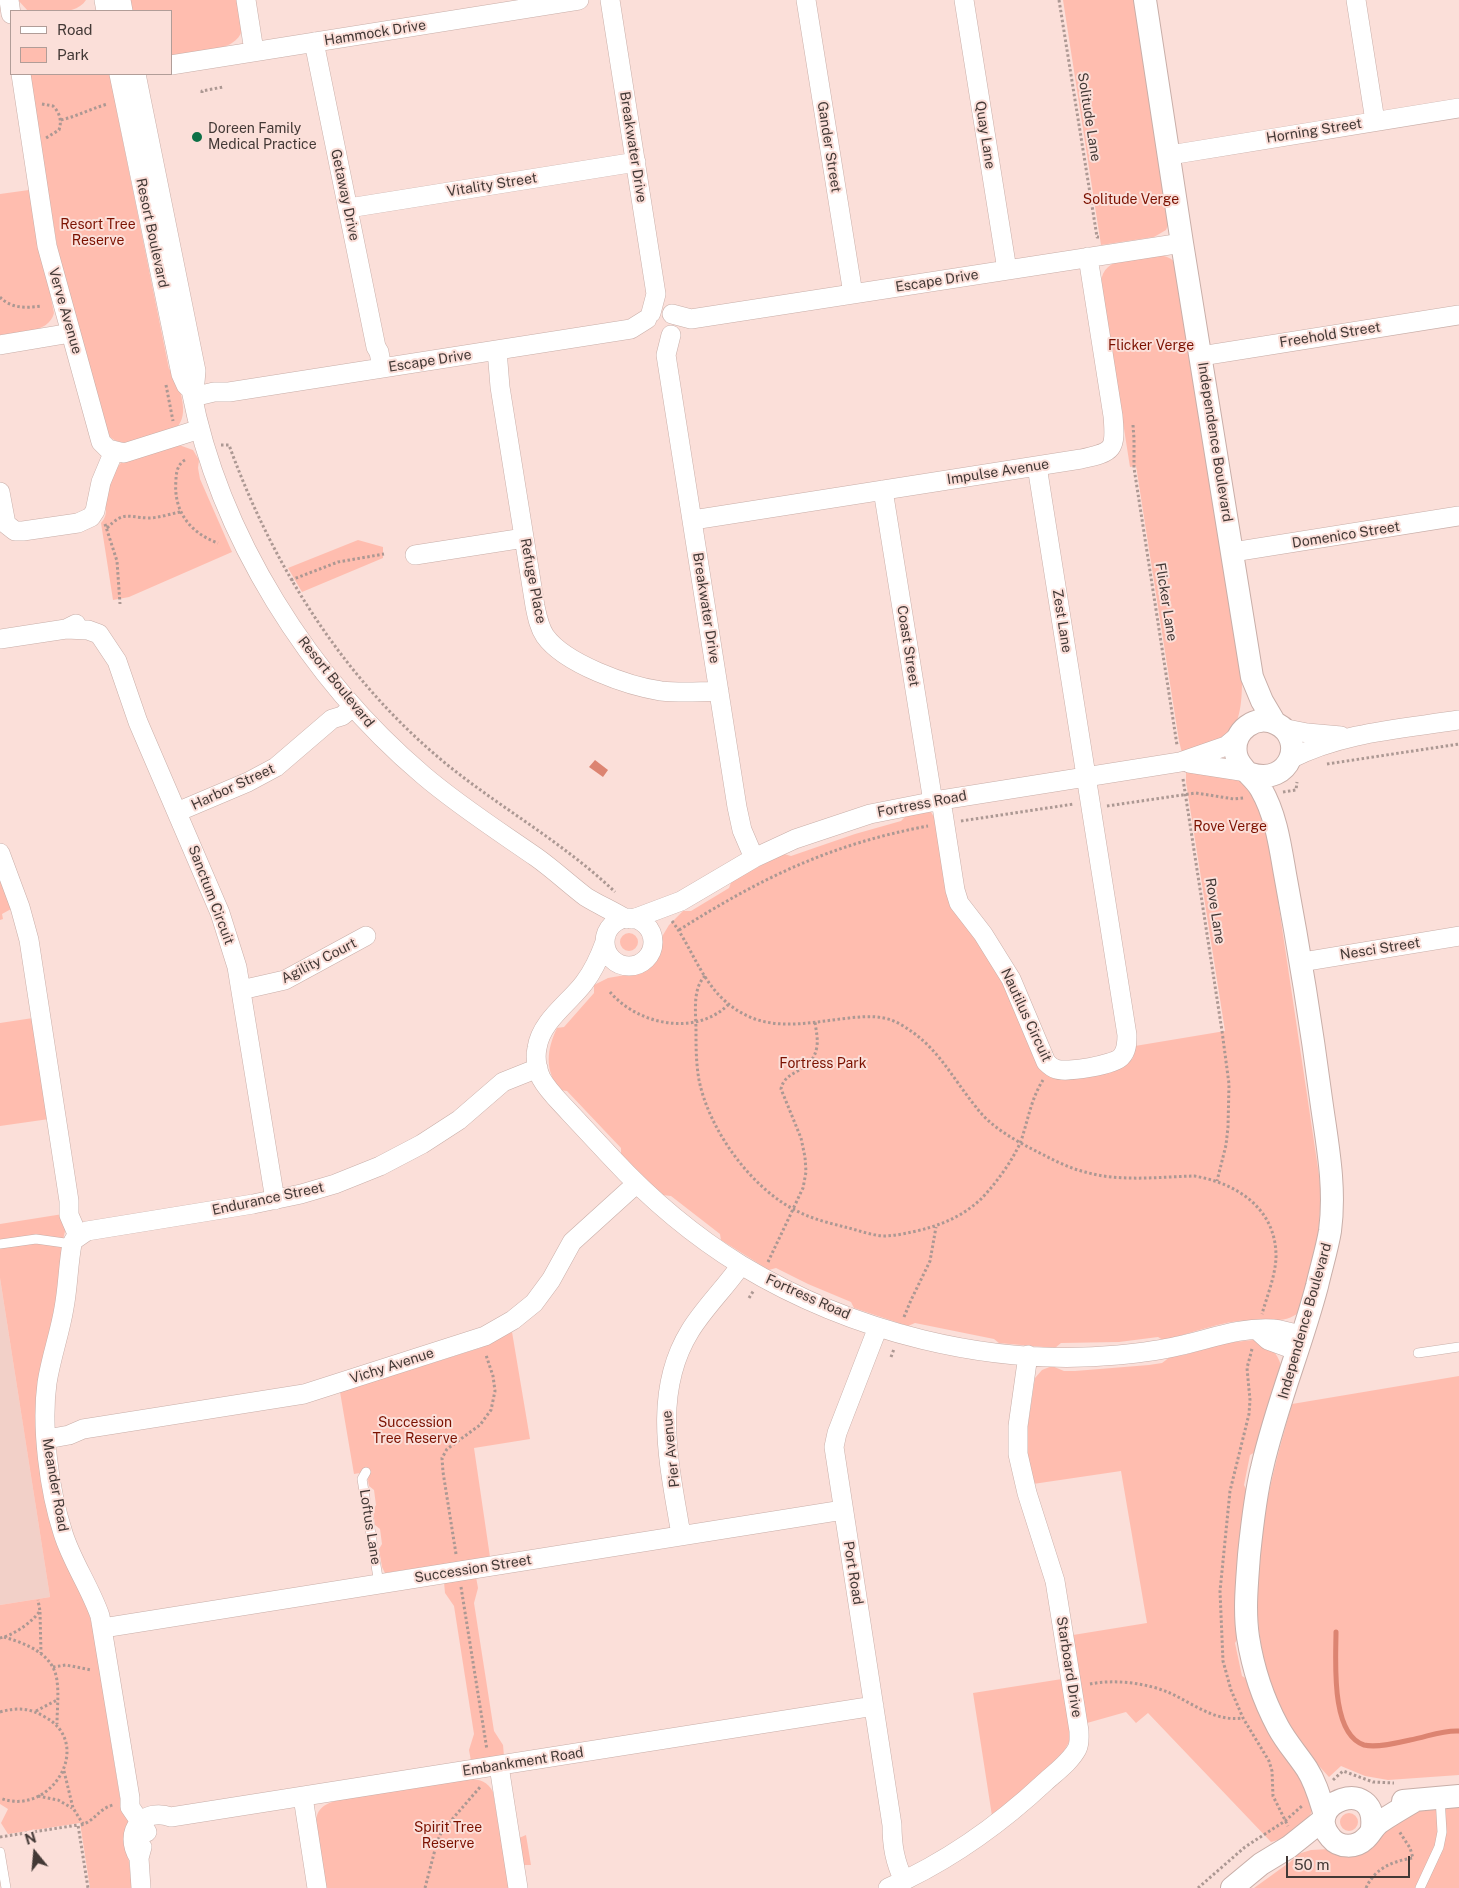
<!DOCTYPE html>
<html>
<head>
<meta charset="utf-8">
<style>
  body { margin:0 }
  #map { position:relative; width:1459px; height:1888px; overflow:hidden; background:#fbdfd9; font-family:"Public Sans",sans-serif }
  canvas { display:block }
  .legend { position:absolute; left:10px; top:10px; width:162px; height:65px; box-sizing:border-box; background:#fbdfd9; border:1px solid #b19d98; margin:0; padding:6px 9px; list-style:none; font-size:15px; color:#433936 }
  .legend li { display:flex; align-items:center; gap:10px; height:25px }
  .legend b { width:25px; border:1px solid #b19d98 }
  .north { position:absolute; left:10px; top:1828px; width:50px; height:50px; -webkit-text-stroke:4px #fbdfd9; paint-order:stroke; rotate:343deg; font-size:14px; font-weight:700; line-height:20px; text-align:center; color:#433936 }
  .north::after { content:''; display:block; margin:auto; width:18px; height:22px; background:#433936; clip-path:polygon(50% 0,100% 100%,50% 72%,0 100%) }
  .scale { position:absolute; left:1286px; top:1856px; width:124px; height:22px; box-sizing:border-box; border:2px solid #433936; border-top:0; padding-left:6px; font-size:15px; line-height:18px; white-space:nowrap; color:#433936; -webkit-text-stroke:4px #fbdfd9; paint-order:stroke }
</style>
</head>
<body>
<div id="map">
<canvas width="1459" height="1888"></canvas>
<ul class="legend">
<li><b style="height:6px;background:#fff"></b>Road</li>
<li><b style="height:14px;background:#ffbdaf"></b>Park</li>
</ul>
<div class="north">N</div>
<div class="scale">50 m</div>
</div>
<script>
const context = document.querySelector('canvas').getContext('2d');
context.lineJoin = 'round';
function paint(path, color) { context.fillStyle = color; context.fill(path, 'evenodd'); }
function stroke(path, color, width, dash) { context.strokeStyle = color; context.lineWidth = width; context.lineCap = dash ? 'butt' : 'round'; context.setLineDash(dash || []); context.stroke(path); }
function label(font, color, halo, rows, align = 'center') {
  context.font = font + ' "Public Sans",sans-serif'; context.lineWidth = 4; context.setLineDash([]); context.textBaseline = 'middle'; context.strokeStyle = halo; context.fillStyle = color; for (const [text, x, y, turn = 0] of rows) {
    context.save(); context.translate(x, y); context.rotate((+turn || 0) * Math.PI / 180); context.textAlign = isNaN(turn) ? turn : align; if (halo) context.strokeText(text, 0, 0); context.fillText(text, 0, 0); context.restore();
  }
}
paint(new Path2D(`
  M0 1278 50 1597 0 1605Z`), '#f2d0c8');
paint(new Path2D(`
  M18 0H86C75 17 45 11 28 11Z
  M126 0H239L242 30C237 53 191 52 171 56V11H128Z
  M1063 0H1135L1169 223 1166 230 1154 237 1101 245Z
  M29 74H114L117 112 169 369 175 373C179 389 190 414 177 427 159 433 121 454 108 434L58 252Z
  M29 190 54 313C49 334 17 332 0 335V194Z
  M1158 255C1167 256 1171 258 1177 264L1242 677C1242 695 1242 725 1226 736 1218 742 1193 749 1182 753L1179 741 1136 466 1130 467 1101 282C1103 256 1138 258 1158 255Z
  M179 445 193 450 199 460 198 468 200 479 232 552 129 597 113 600 101 523C109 514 105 507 105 497 106 485 115 468 123 461Z
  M358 540 383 547V558L302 592 288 568Z
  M1186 771 1244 780 1265 814 1319 1175 1321 1195 1318 1237 1301 1311C1284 1325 1269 1319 1249 1320 1220 1321 1191 1334 1163 1340L1158 1337 1119 1342 1061 1343 1055 1348 999 1343 994 1339 915 1323 908 1326 854 1308 851 1302 808 1284 776 1268 769 1270 721 1240 720 1234 671 1196 662 1195 621 1156V1148L567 1091 560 1090C544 1070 547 1049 557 1028L564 1027 594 993V985L608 978 637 973 648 968 657 958 663 935 669 925 683 911H691L729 888 732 880 784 854 791 856 855 834 901 821 907 815 931 812 937 822 974 934 1008 989 1041 1070 1050 1077 1123 1067 1133 1058 1135 1046 1225 1031 1186 782Z
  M0 880 11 909 2 914 3 919 0 920Z
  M620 942a9 9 0 1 1 18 0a9 9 0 1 1-18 0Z
  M33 1018 49 1119 0 1126V1023Z
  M63 1214 66 1227 62 1244 58 1292 37 1399 93 1630 120 1798 130 1818 126 1837 132 1888H90L80 1823 8 1834 1 1823 8 1809 0 1804V1605L50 1597 0 1278V1224Z
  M512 1332 530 1439 474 1448 490 1557 385 1573 382 1567 379 1549 382 1544 380 1529 375 1525 373 1510 376 1505 374 1490 369 1486C368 1480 367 1477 371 1472L365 1468 360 1473 354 1474 340 1392 480 1348Z
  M1253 1340C1267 1343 1278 1352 1281 1366L1257 1451 1250 1455 1244 1485 1247 1491 1238 1638 1235 1643 1242 1676 1247 1679 1300 1776 1313 1809 1307 1821 1284 1838 1271 1842 1148 1713 1136 1723 1126 1712 1087 1723 1073 1635 1147 1623 1121 1471 1033 1484 1028 1460 1027 1431 1035 1378 1042 1370 1052 1366 1064 1371H1075L1149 1365 1162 1363 1170 1357 1184 1355 1226 1343Z
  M1459 1376V1775L1388 1780 1365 1776 1341 1766 1329 1777C1312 1759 1296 1738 1283 1716 1279 1708 1276 1697 1273 1688 1239 1597 1266 1494 1292 1404Z
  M476 1577 478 1588 474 1603 494 1731 503 1745 504 1756 471 1761 469 1750 474 1734 454 1606 445 1593 444 1582Z
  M1062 1679 1069 1727V1742L1064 1751 1032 1783 992 1816 973 1693Z
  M470 1779C480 1779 488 1782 493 1792L509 1888H326L316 1823C316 1808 326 1803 339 1800Z
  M1459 1805V1888H1254L1290 1862 1298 1854 1311 1850 1329 1849 1379 1833 1423 1809Z
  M1340 1822a9 9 0 1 1 18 0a9 9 0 1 1-18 0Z
  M526 1835 531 1865H523L519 1838Z`), '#ffbdaf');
paint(new Path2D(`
  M595 760 608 770 603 777 589 767Z`), '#dc8471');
stroke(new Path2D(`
  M1336 1632C1336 1659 1330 1734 1364 1745 1377 1748 1397 1743 1410 1740 1427 1737 1442 1730 1459 1731`), '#dc8471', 5);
const service = new Path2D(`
  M0 1244 36 1239 72 1244
  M1418 1353 1459 1347
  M366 1472 362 1479 379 1584
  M0 1852 6 1888
  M1420 1888 1439 1847 1442 1832 1440 1797`);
const minor = new Path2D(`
  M9 0 11 14
  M104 0 106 11
  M121 0 123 11
  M246 0 254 51
  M610 0 656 294 651 313
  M806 0 853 294
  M964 0 1007 270
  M1356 0 1375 121
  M314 42 376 347 379 352 382 368
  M171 65 579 0
  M21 74 47 246 101 442 108 449 124 453 200 429
  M119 74 181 374 186 385 191 390C219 536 310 679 423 775 458 805 497 830 536 857 553 869 569 884 586 897 599 905 613 911 626 919
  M136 74 196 371 195 382 191 390
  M1170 155 1459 108
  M349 208 636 162
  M672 314 691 319 1182 243
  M671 335 666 355 737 807 742 830 754 858
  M0 345 71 333
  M497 350 500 387 535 606C537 616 539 627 545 636 565 664 628 686 661 691 680 693 700 692 719 691
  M1201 356 1459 315
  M193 397 214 392H229L631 329 647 319
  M883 490 933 802
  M0 492 6 524 15 531H23L78 523 91 517 95 511 101 482 114 451
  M693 520 1081 459C1114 452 1116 450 1113 416L1088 257
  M1233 552 1459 516
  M415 555 524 538
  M66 629 88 630 99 634 117 661 138 722 220 913 237 967 275 1200
  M0 639 66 629 76 624
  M1282 728 1307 733 1341 736
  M1290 759C1343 732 1401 729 1459 720
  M1189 763 1247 772
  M941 800 955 890 959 903 983 934 1011 979 1046 1062C1049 1065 1052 1068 1056 1069 1066 1073 1114 1065 1121 1057 1127 1051 1127 1043 1127 1035L1037 466
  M177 812 248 782 276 767 332 719 342 716 353 707
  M0 853 20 907 29 940 69 1201V1215L78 1236
  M605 942a24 24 0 1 1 48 0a24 24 0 1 1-48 0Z
  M633 919 681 901 754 858 795 839 870 814 941 800 1180 762 1226 746 1238 736
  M605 942C600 956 594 970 584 983 569 1003 541 1021 537 1048 535 1058 537 1069 541 1078 548 1091 560 1102 570 1113 584 1128 598 1143 612 1158 650 1199 694 1236 741 1265 852 1332 989 1367 1118 1355 1138 1353 1158 1351 1178 1346 1210 1339 1240 1327 1273 1329 1283 1330 1293 1333 1303 1336
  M1302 962 1459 936
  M241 990 285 980 366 936
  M878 1327 837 1433 834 1447 892 1825C892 1846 895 1862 904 1881
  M1257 1330 1268 1340 1298 1351
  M47 1439 69 1435 83 1429 304 1394 485 1336 513 1320 534 1303 551 1280 572 1242 636 1184
  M681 1535C670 1467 651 1394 690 1331 704 1308 725 1288 741 1265
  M103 1628 843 1510
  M499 1766 518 1888
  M303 1797 317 1888
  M147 1832 130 1807V1798L100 1616C90 1587 72 1562 63 1533 49 1490 41 1427 47 1383 51 1357 60 1333 64 1308 68 1287 68 1266 72 1244L74 1240 87 1231 253 1204 301 1194 335 1184 380 1166 422 1144 459 1120 503 1082 538 1068
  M139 1858C122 1831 144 1807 171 1817L874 1706
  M141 1888 139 1858 142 1847
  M888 1888C947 1862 998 1826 1045 1782 1056 1772 1070 1762 1077 1749 1080 1743 1079 1737 1079 1731L1055 1581 1027 1493 1018 1454V1426L1028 1355`);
const tertiary = new Path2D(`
  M1145 0 1182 243 1252 677 1262 701 1275 723
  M1251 774C1291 786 1306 739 1277 724 1256 713 1232 731 1236 754 1238 768 1254 776 1261 789 1276 815 1280 845 1285 874 1299 949 1311 1023 1321 1099 1327 1143 1336 1186 1330 1231 1327 1249 1321 1268 1317 1286 1301 1347 1276 1406 1262 1468 1255 1496 1252 1526 1249 1555 1247 1583 1244 1610 1248 1637 1253 1669 1263 1699 1278 1727 1286 1742 1297 1754 1307 1769 1316 1783 1320 1799 1325 1815
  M1403 1801 1459 1796
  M1372 1828C1378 1774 1300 1803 1331 1838 1339 1848 1356 1848 1365 1839 1371 1834 1373 1827 1380 1822 1392 1814 1404 1807 1416 1800
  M1232 1888 1261 1864 1289 1847 1324 1819`);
stroke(service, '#c8aea8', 10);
stroke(minor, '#c8aea8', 20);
stroke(tertiary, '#c8aea8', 24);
stroke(new Path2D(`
  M1059 0 1097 237H1099
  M202 93V91L223 87
  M42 104 53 106C60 113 62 121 59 130L46 138
  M61 120C78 116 92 108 108 104
  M0 297C11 309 27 308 42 306
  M166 385 173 421
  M1133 425 1134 439V468L1177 745
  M221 445H229C274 569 346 683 450 767 504 810 565 844 615 892
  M185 460C178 464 176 472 176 480 173 511 190 533 218 543
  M105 524 117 561 120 604
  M107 528C124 511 126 517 148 518 158 518 170 514 180 512
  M291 580 338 562 384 554
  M1327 764 1459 744
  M1183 779 1222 1031 1229 1084 1228 1127 1226 1145 1217 1181
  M1283 792 1296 790 1297 782
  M1107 806 1196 793 1234 799 1244 798
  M961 821 1074 804
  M672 921C691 946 700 978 724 1000 762 1035 803 1023 849 1018 867 1016 884 1015 900 1024 938 1046 950 1075 976 1107 989 1125 1011 1138 1030 1148 1048 1157 1065 1167 1085 1172 1119 1182 1159 1177 1194 1176 1237 1183 1277 1209 1276 1258 1275 1277 1267 1296 1262 1314
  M679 930C761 878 831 844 928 826
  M705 976C692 989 696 1013 696 1031 696 1047 696 1063 699 1080 709 1130 752 1190 799 1212 815 1220 833 1224 849 1228 860 1231 871 1235 883 1236 893 1236 903 1234 912 1232 939 1226 960 1218 980 1200 995 1185 1013 1160 1021 1141 1028 1120 1031 1099 1043 1080
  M610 992C638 1025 696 1037 729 1004
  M768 1262 803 1188 806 1172 805 1157 801 1138 781 1089C785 1068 813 1074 817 1046 818 1038 816 1030 815 1022
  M749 1298 754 1290
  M904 1317 911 1300 930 1261 936 1227
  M1252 1349 1247 1368 1250 1400 1249 1414 1230 1491 1220 1591 1223 1661 1231 1690 1243 1718 1269 1761 1272 1771 1273 1796 1288 1826
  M891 1357 894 1349
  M456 1554 443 1472 442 1458 447 1449 480 1425 491 1410 495 1391 493 1376 486 1355
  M461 1587 487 1750
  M40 1612 41 1653
  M4 1637C27 1644 54 1654 57 1681 59 1695 57 1710 57 1724
  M0 1638C14 1635 31 1623 40 1611L38 1600
  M53 1667 66 1665 91 1670
  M1090 1684C1115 1679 1147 1683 1170 1693 1194 1704 1215 1722 1243 1718
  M36 1711 57 1700
  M0 1712C17 1707 30 1708 45 1717 95 1744 51 1818 0 1798
  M64 1771 73 1808 83 1824
  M1333 1780 1343 1771 1373 1782 1394 1783
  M38 1796 58 1800 72 1808
  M81 1825C95 1821 98 1809 113 1805
  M0 1837 78 1825 88 1888
  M425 1888 437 1842 442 1831 481 1786
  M1198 1888 1245 1847 1285 1821 1303 1805
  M1366 1888C1375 1868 1393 1861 1413 1858L1410 1848 1399 1831`), '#ac9893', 3, [2.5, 2.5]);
stroke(service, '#fff', 9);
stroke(minor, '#fff', 19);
stroke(tertiary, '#fff', 22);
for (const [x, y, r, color] of [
  [197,137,6,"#0d7046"]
]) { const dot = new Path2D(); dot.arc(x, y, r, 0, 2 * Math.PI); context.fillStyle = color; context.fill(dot); stroke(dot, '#fbdfd9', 2); }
label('14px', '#433936', '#fbdfd9', [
  ["Hammock Drive",375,33,-9],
  ["Solitude Lane",1089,117,81],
  ["Horning Street",1314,131,-9],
  ["Quay Lane",985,135,81],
  ["Breakwater Drive",633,147,81],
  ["Gander Street",829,147,81],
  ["Vitality Street",492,185,-9],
  ["Getaway Drive",345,195,78],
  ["Resort Boulevard",152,233,78],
  ["Escape Drive",937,281,-9],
  ["Verve Avenue",65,311,74],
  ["Freehold Street",1330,335,-9],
  ["Escape Drive",430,361,-9],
  ["Independence Boulevard",1215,442,81],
  ["Impulse Avenue",998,472,-9],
  ["Domenico Street",1346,535,-9],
  ["Refuge Place",533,581,79],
  ["Flicker Lane",1166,602,81],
  ["Breakwater Drive",706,608,81],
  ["Zest Lane",1062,621,81],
  ["Coast Street",908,646,81],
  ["Resort Boulevard",336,682,51],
  ["Harbor Street",233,787,-25],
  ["Fortress Road",922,804,-11],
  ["Sanctum Circuit",211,895,69],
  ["Rove Lane",1215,911,81],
  ["Nesci Street",1380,949,-9],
  ["Agility Court",319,961,-27],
  ["Nautilus Circuit",1026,1015,65],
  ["Endurance Street",268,1199,-12],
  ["Fortress Road",808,1297,24],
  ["Independence Boulevard",1305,1321,-74],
  ["Vichy Avenue",392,1366,-18],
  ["Pier Avenue",671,1449,-96],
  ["Meander Road",55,1485,80],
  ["Loftus Lane",370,1527,81],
  ["Succession Street",473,1569,-9],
  ["Port Road",853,1573,81],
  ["Starboard Drive",1069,1667,81],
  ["Embankment Road",523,1762,-9]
]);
label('14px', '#433936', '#fbdfd9', [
  ["Doreen Family",208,129],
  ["Medical Practice",208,145]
], 'left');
label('14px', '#7b1100', '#fbdfd9', [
  ["Solitude Verge",1131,200],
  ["Resort Tree",98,225],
  ["Reserve",98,241],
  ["Flicker Verge",1151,346],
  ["Rove Verge",1230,827],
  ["Fortress Park",823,1064],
  ["Succession",415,1423],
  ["Tree Reserve",415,1439],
  ["Spirit Tree",448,1828],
  ["Reserve",448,1844]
]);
</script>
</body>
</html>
